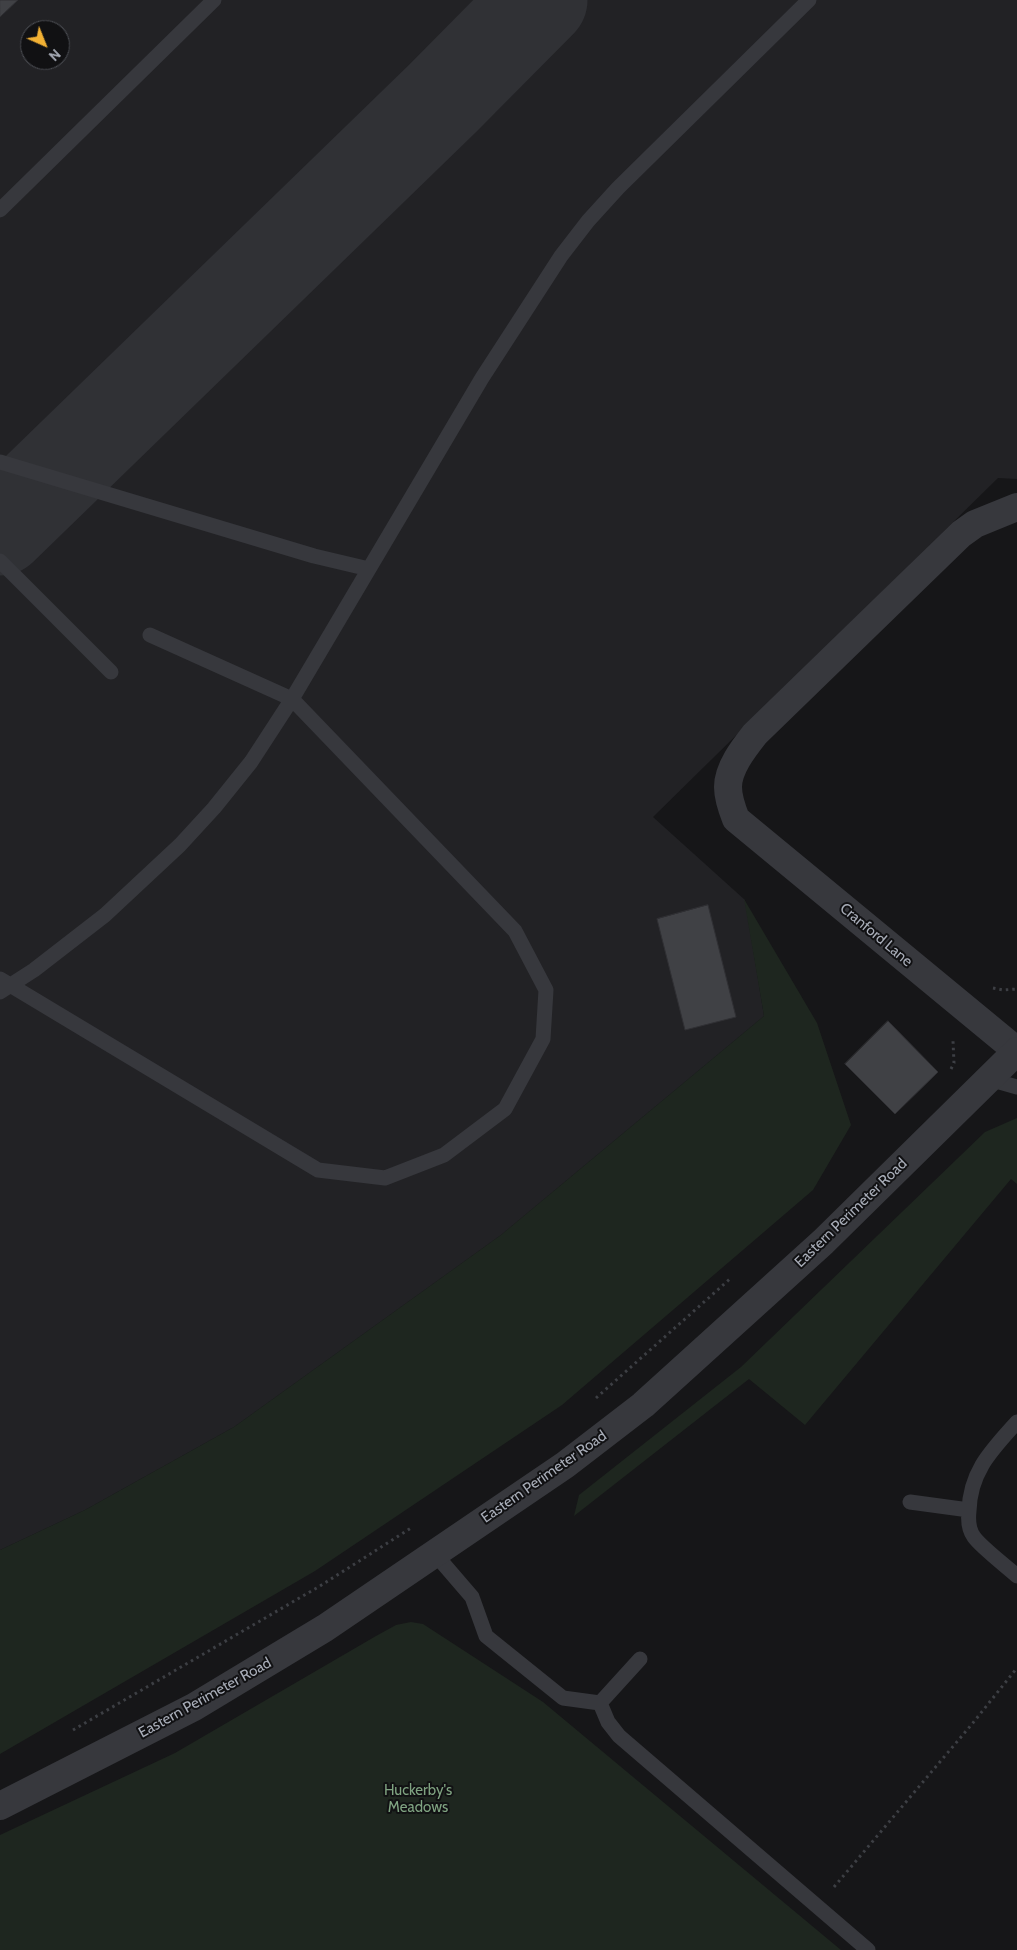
<!DOCTYPE html>
<html>
<head>
<meta charset="utf-8">
<style>
  body { margin:0 }
  #map { position:relative; width:1017px; height:1950px; overflow:hidden; background:#161618; font-family:Cabin,sans-serif }
  canvas { display:block }
  .north { position:absolute; left:20px; top:20px; width:50px; height:50px; box-sizing:border-box; background:#111113; border:1px solid #4d4f55; border-radius:50%; rotate:136deg; font-size:14px; font-weight:700; line-height:20px; text-align:center; color:#a8adb8 }
  .north::after { content:''; display:block; margin:auto; width:18px; height:22px; background:#f2b134; clip-path:polygon(50% 0,100% 100%,50% 72%,0 100%) }
</style>
</head>
<body>
<div id="map">
<canvas width="1017" height="1950"></canvas>
<div class="north">N</div>
</div>
<script>
const context = document.querySelector('canvas').getContext('2d');
context.lineJoin = 'round';
function paint(path, color) { context.fillStyle = color; context.fill(path, 'evenodd'); }
function stroke(path, color, width, dash) { context.strokeStyle = color; context.lineWidth = width; context.lineCap = dash ? 'butt' : 'round'; context.setLineDash(dash || []); context.stroke(path); }
function label(font, color, halo, rows, align = 'center') {
  context.font = font + ' Cabin,sans-serif'; context.lineWidth = 4; context.setLineDash([]); context.textBaseline = 'middle'; context.strokeStyle = halo; context.fillStyle = color; for (const [text, x, y, turn = 0] of rows) {
    context.save(); context.translate(x, y); context.rotate((+turn || 0) * Math.PI / 180); context.textAlign = isNaN(turn) ? turn : align; if (halo) context.strokeText(text, 0, 0); context.fillText(text, 0, 0); context.restore();
  }
}
paint(new Path2D(`
  M18 0H1017V479L998 478 653 817 745 900 764 1016 501 1235 234 1427 85 1510 0 1550V17ZM30 30H60V60H30Z`), '#222225');
paint(new Path2D(`
  M744 899 817 1023 851 1125 813 1190 562 1405 315 1571 0 1754V1550L85 1510 234 1427 501 1235 764 1016Z
  M1017 1118V1184L1011 1179 805 1425 749 1379 574 1516 579 1495 741 1367 985 1132Z
  M411 1622 423 1624 543 1702 841 1950H0V1835L175 1753 376 1636 396 1625Z`), '#1e261f');
stroke(new Path2D(`
  M0 528 443 98 540 0`), '#303135', 95);
const building = new Path2D(`
  M0 0H18L0 17Z
  M708 905 736 1017 685 1030 657 919Z
  M888 1021 938 1072 895 1114 845 1064Z`);
paint(building, '#404145');
stroke(building, '#303034', 1);
stroke(new Path2D(`
  M993 988 1003 990 1017 989
  M951 1069 954 1063 953 1041
  M596 1398 731 1278
  M73 1730 320 1586 411 1528
  M834 1887 972 1724 1017 1668`), '#3d3f44', 3, [2.5, 4]);
stroke(new Path2D(`
  M0 210 214 0
  M0 462 314 556 369 569
  M0 561 111 672
  M0 979 318 1170 385 1178 444 1155 505 1109 543 1039 546 990 515 931 292 699 150 635
  M0 992 34 970 105 915 180 845 214 808 251 762 292 699 482 378 561 256 588 221 618 188 809 0
  M989 1079 1017 1087
  M1017 1422C992 1450 970 1471 969 1511 968 1520 968 1529 974 1537 981 1547 1006 1566 1017 1576
  M910 1502 969 1510
  M435 1554 472 1597 486 1636 563 1698 600 1703
  M600 1703 608 1722 619 1736 868 1950
  M600 1703 640 1659`), '#37383d', 15);
stroke(new Path2D(`
  M1017 1051 736 819C732 809 728 798 728 787 728 768 744 748 755 734L961 534 975 524 1017 507`), '#37383d', 28);
stroke(new Path2D(`
  M0 1806 194 1707 325 1628 565 1465 643 1405 823 1242 1017 1051`), '#37383d', 28);
label('15px', '#a8adb8', '#111113', [
  ["Cranford Lane",876,935,40],
  ["Eastern Perimeter Road",851,1213,-44],
  ["Eastern Perimeter Road",544,1477,-35],
  ["Eastern Perimeter Road",205,1698,-29]
]);
label('15px', '#7fa381', '#111113', [
  ["Huckerby's",418,1791],
  ["Meadows",418,1808]
]);
</script>
</body>
</html>
